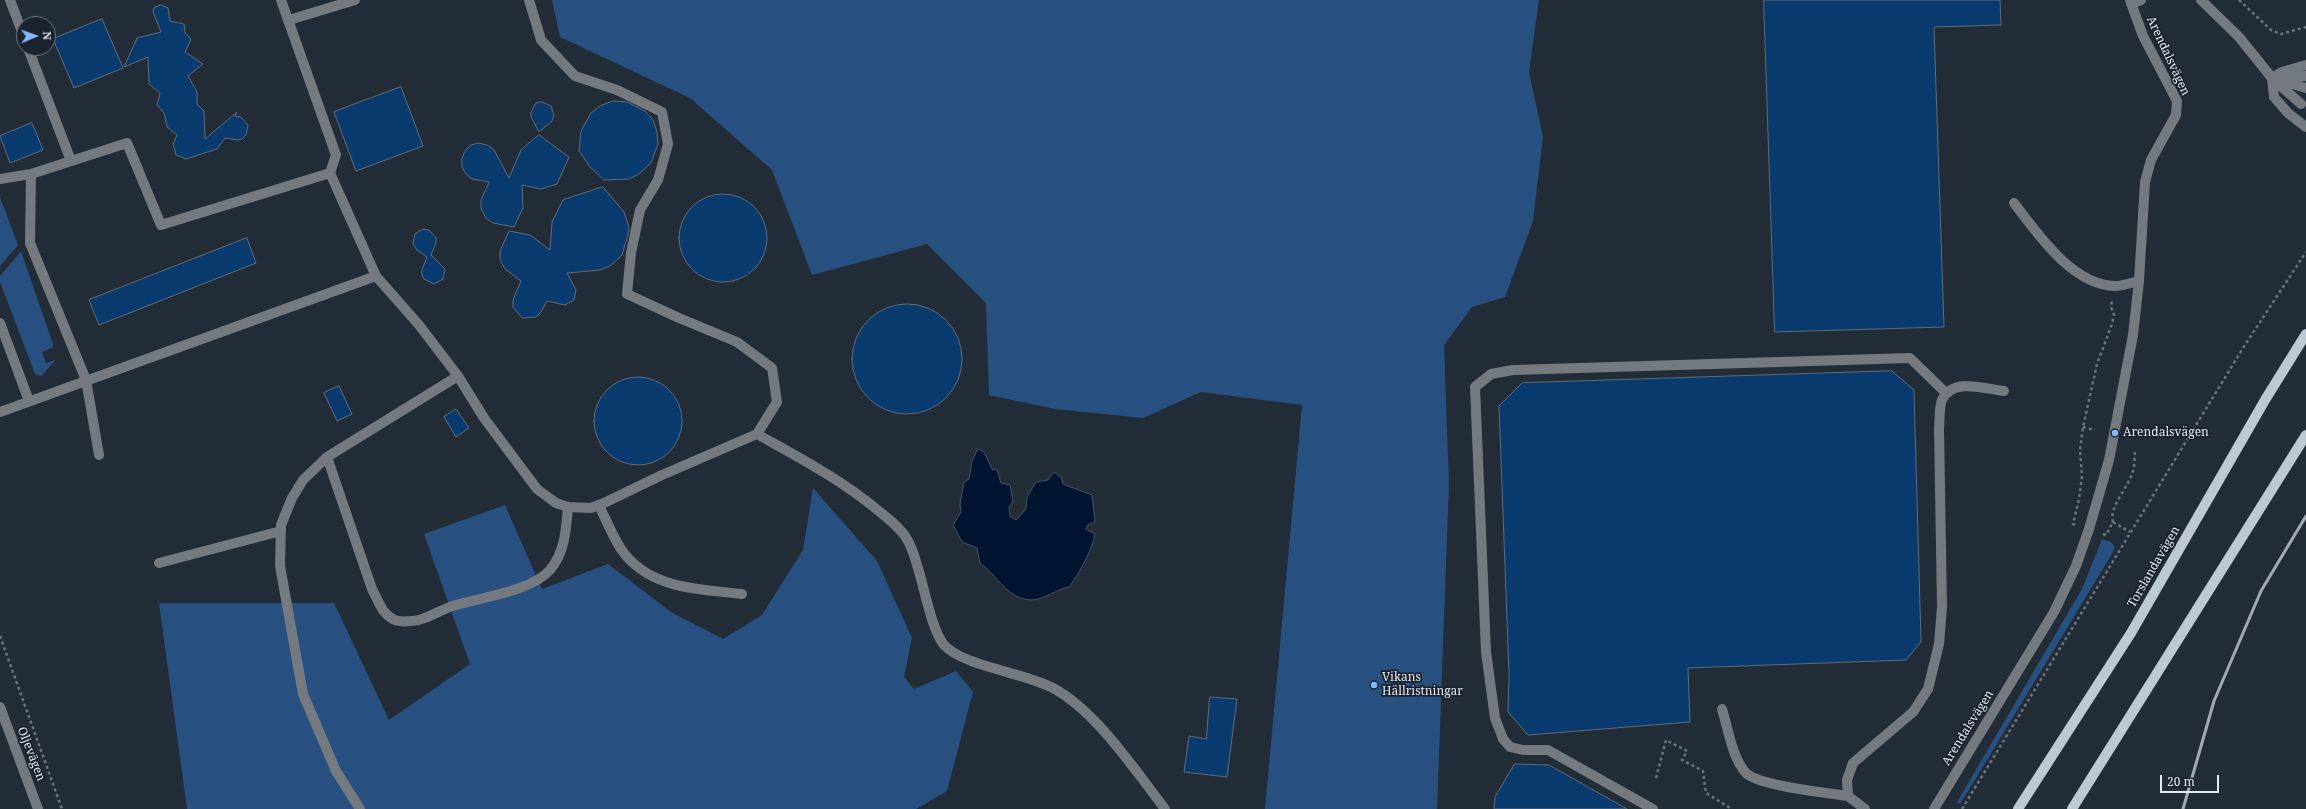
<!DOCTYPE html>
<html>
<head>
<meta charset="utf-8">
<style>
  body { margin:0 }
  #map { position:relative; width:2306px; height:809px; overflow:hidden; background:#232d38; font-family:"Noto Serif",serif }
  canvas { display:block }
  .north { position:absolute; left:16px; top:16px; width:40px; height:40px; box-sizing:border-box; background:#1a232e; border:1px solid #6b737c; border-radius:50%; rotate:88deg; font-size:11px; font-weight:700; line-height:16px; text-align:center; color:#e4eaf2 }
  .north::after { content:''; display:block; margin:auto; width:14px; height:18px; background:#86bbfb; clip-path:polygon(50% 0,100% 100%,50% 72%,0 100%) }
  .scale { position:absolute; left:2160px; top:775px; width:59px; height:18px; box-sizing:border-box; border:2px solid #e4eaf2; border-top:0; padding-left:5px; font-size:12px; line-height:14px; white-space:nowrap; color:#e4eaf2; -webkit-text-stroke:3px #1a232e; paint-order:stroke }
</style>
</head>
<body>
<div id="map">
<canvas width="2306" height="809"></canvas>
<div class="north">N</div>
<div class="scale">20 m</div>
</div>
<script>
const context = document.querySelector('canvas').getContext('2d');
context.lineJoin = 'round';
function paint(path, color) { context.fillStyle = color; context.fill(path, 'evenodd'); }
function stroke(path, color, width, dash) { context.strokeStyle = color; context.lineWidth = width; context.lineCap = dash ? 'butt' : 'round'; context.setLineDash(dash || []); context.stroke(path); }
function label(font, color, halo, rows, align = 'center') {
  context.font = font + ' "Noto Serif",serif'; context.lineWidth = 3.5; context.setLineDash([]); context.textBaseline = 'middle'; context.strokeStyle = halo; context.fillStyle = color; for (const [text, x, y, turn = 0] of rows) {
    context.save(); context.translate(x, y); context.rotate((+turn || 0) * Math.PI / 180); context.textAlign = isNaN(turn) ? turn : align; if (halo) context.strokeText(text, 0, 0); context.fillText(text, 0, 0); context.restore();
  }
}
paint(new Path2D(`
  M552 0H1539L1529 72 1543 137 1533 221 1505 297 1472 307 1444 345 1449 483 1437 809H1265L1302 405 1201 392 1143 418 1055 409 989 395 986 303 927 244 812 275 772 170 690 98 560 37Z
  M0 197 18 245 0 266Z
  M21 251 53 344 52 348 42 352 46 363 56 360 41 376 35 374 0 282V276Z
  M813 488 877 561 912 638 904 677 914 689 956 671 973 692 947 791 916 809H187L159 603H334L389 720 470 664 424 534 505 505 542 589 608 564 671 612 723 639 762 615 803 550Z
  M2102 539 2111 542 2115 547 2112 554 1981 770 1960 804 1957 802 2082 589Z`), '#285081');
const water = new Path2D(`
  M978 449 984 452 992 469 997 470 1001 483 1010 485 1013 501 1009 507 1010 516 1016 520 1026 509 1027 497 1036 482 1048 480 1054 472 1061 477 1063 484 1092 495 1095 522 1088 525 1086 529 1095 534C1092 551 1079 574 1069 587 1056 589 1045 600 1031 600 1007 599 997 575 980 563L977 548 962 542 953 525 961 512 960 504 964 482 969 479 972 461Z`);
paint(water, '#00142f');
stroke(water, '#44546a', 1);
const building = new Path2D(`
  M1764 0H2000L2001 25 1934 27 1944 327 1775 332Z
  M161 5 168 8 170 21 184 24 185 33 191 39 185 52 203 64 188 76 197 92V104L204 111 205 139 237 112 235 116 241 117 248 125 246 135 242 139 237 140 225 138 217 149 186 159 176 155 173 144 177 135 167 127 164 113 157 105 160 93 149 84 148 57 124 67 137 38 161 32 153 12 154 8Z
  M102 19 123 68 74 88 53 39Z
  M401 87 423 146 356 171 334 112Z
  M613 101 627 102 645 111 653 120 657 132 658 144 651 163 639 174 629 179 604 180 590 167 579 151 581 131 591 113 600 106Z
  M542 102 551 106 554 116 552 121 539 132 531 117V112L536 103Z
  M32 123 43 150 10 163 0 136Z
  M539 135 569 157 557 184 541 189 522 185 523 208 514 227 493 223 486 218 481 209V200L489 182 472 179 466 174 462 167V158L465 151 471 145 479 143 487 145 494 150 509 178 521 150Z
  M603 187 624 212 628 224 629 231 622 255 610 266 600 270 567 273 576 290 574 300 565 305 547 301 541 312 536 317 522 318 513 307V300L521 281 505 269 500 260V251L509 231 530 235 550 250 552 222 563 200Z
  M679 238a44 44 0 1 1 88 0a44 44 0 1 1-88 0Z
  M424 229 429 230 436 238V243L431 255 445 269 443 279 434 284 424 279 422 275V270L427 257 416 249 413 244 415 234Z
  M247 238 256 263 99 325 89 300Z
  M852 359a55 55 0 1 1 110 0a55 55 0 1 1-110 0Z
  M1892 371 1914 390 1921 642 1906 660 1688 668 1690 722 1528 735 1508 712 1509 674 1499 406 1522 383Z
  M594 421a44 44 0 1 1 88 0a44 44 0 1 1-88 0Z
  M339 386 352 414 337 421 324 393Z
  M456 409 469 428 456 437 444 417Z
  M1210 697 1237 699 1227 777 1184 772 1189 736 1206 739Z
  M1515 764 1549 765 1627 809H1494L1495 797Z`);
paint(building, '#0a3b6f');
stroke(building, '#616c7a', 1);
stroke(new Path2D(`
  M2239 0 2271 30 2281 34 2306 27
  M2083 427 2095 430
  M2113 522C2108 508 2130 485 2133 471 2135 465 2134 458 2135 452
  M2075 525 2073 524 2079 499 2082 476 2080 450 2083 427 2097 364 2112 324 2114 315 2111 307 2112 300
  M2103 534 2106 535 2113 522 2130 532
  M0 636 62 809
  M1656 778 1666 740 1687 751 1682 760 1703 771 1706 793 1732 809
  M1962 809 2243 348 2306 252`), '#6c747e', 2.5, [3, 3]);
stroke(new Path2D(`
  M10 0 24 37
  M281 0 336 155 330 173
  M2201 0 2239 37 2272 78 2306 88
  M2131 4 2141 0
  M289 20 355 0
  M28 48 71 161
  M2272 78 2274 97 2288 113 2306 127
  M2272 78 2282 72 2306 65
  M2280 78 2306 76
  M2274 80 2301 104
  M0 179 31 174
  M2014 203C2037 233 2072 285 2115 286 2122 286 2131 283 2139 281
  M0 323 29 401
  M0 412 376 276 419 325 458 376 484 418 537 489 556 503 568 507 591 508 604 503 662 475 757 434 777 402 772 368 737 342 679 318 627 294 631 253 640 210 658 180 668 144 662 112 617 90 575 76 541 40 529 0
  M757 434C800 458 842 480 880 512 890 520 905 532 910 545 922 570 929 627 944 645 963 666 1025 673 1053 688 1096 711 1135 770 1165 809
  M99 455 86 380 30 243 31 174 127 143 161 225 330 173 376 276
  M327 457 372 589C378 600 382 615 395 620 402 623 412 621 419 620 431 617 442 609 453 606 481 597 530 592 550 570 565 552 566 530 568 507
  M599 505C606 520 612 535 621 549 648 589 698 589 742 594
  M159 563 281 531
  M0 707 38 809
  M1722 709C1728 728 1732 758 1746 773 1759 786 1827 793 1848 796
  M360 809 336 771 303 694 280 566 281 525 292 498 303 480 327 457 458 376
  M1653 809 1548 750H1523L1510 747 1503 739 1495 718 1486 652 1475 387 1491 374 1513 370 1910 358 1946 393
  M1865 809 1848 796 1847 780 1853 763 1913 712 1928 689 1939 644 1942 607 1939 428C1940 419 1939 407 1942 400 1952 377 1986 389 2004 391
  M1934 809 2054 612 2076 566 2089 529 2109 460 2133 335 2139 281 2145 182 2151 160 2176 115 2177 101 2143 36 2130 0`), '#757a80', 10);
stroke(new Path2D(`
  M2018 809 2131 633 2265 400 2306 334
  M2072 809 2306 435`), '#bdc8d5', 10);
stroke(new Path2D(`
  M2183 809 2214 701 2261 591 2306 516`), '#a3aab3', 3);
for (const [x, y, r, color] of [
  [2115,433,4,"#86bbfb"],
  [1374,685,4,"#86bbfb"]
]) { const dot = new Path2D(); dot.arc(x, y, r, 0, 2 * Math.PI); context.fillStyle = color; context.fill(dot); stroke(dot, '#1a232e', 1.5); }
label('12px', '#e4eaf2', '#1a232e', [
  ["Arendalsvägen",2168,56,65],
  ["Torslandavägen",2154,567,-60],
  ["Arendalsvägen",1968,728,-58],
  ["Oljevägen",31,754,69]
]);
label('12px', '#e4eaf2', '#1a232e', [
  ["Arendalsvägen",2123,433],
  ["Vikans",1382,678],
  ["Hällristningar",1382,692]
], 'left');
</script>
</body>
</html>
